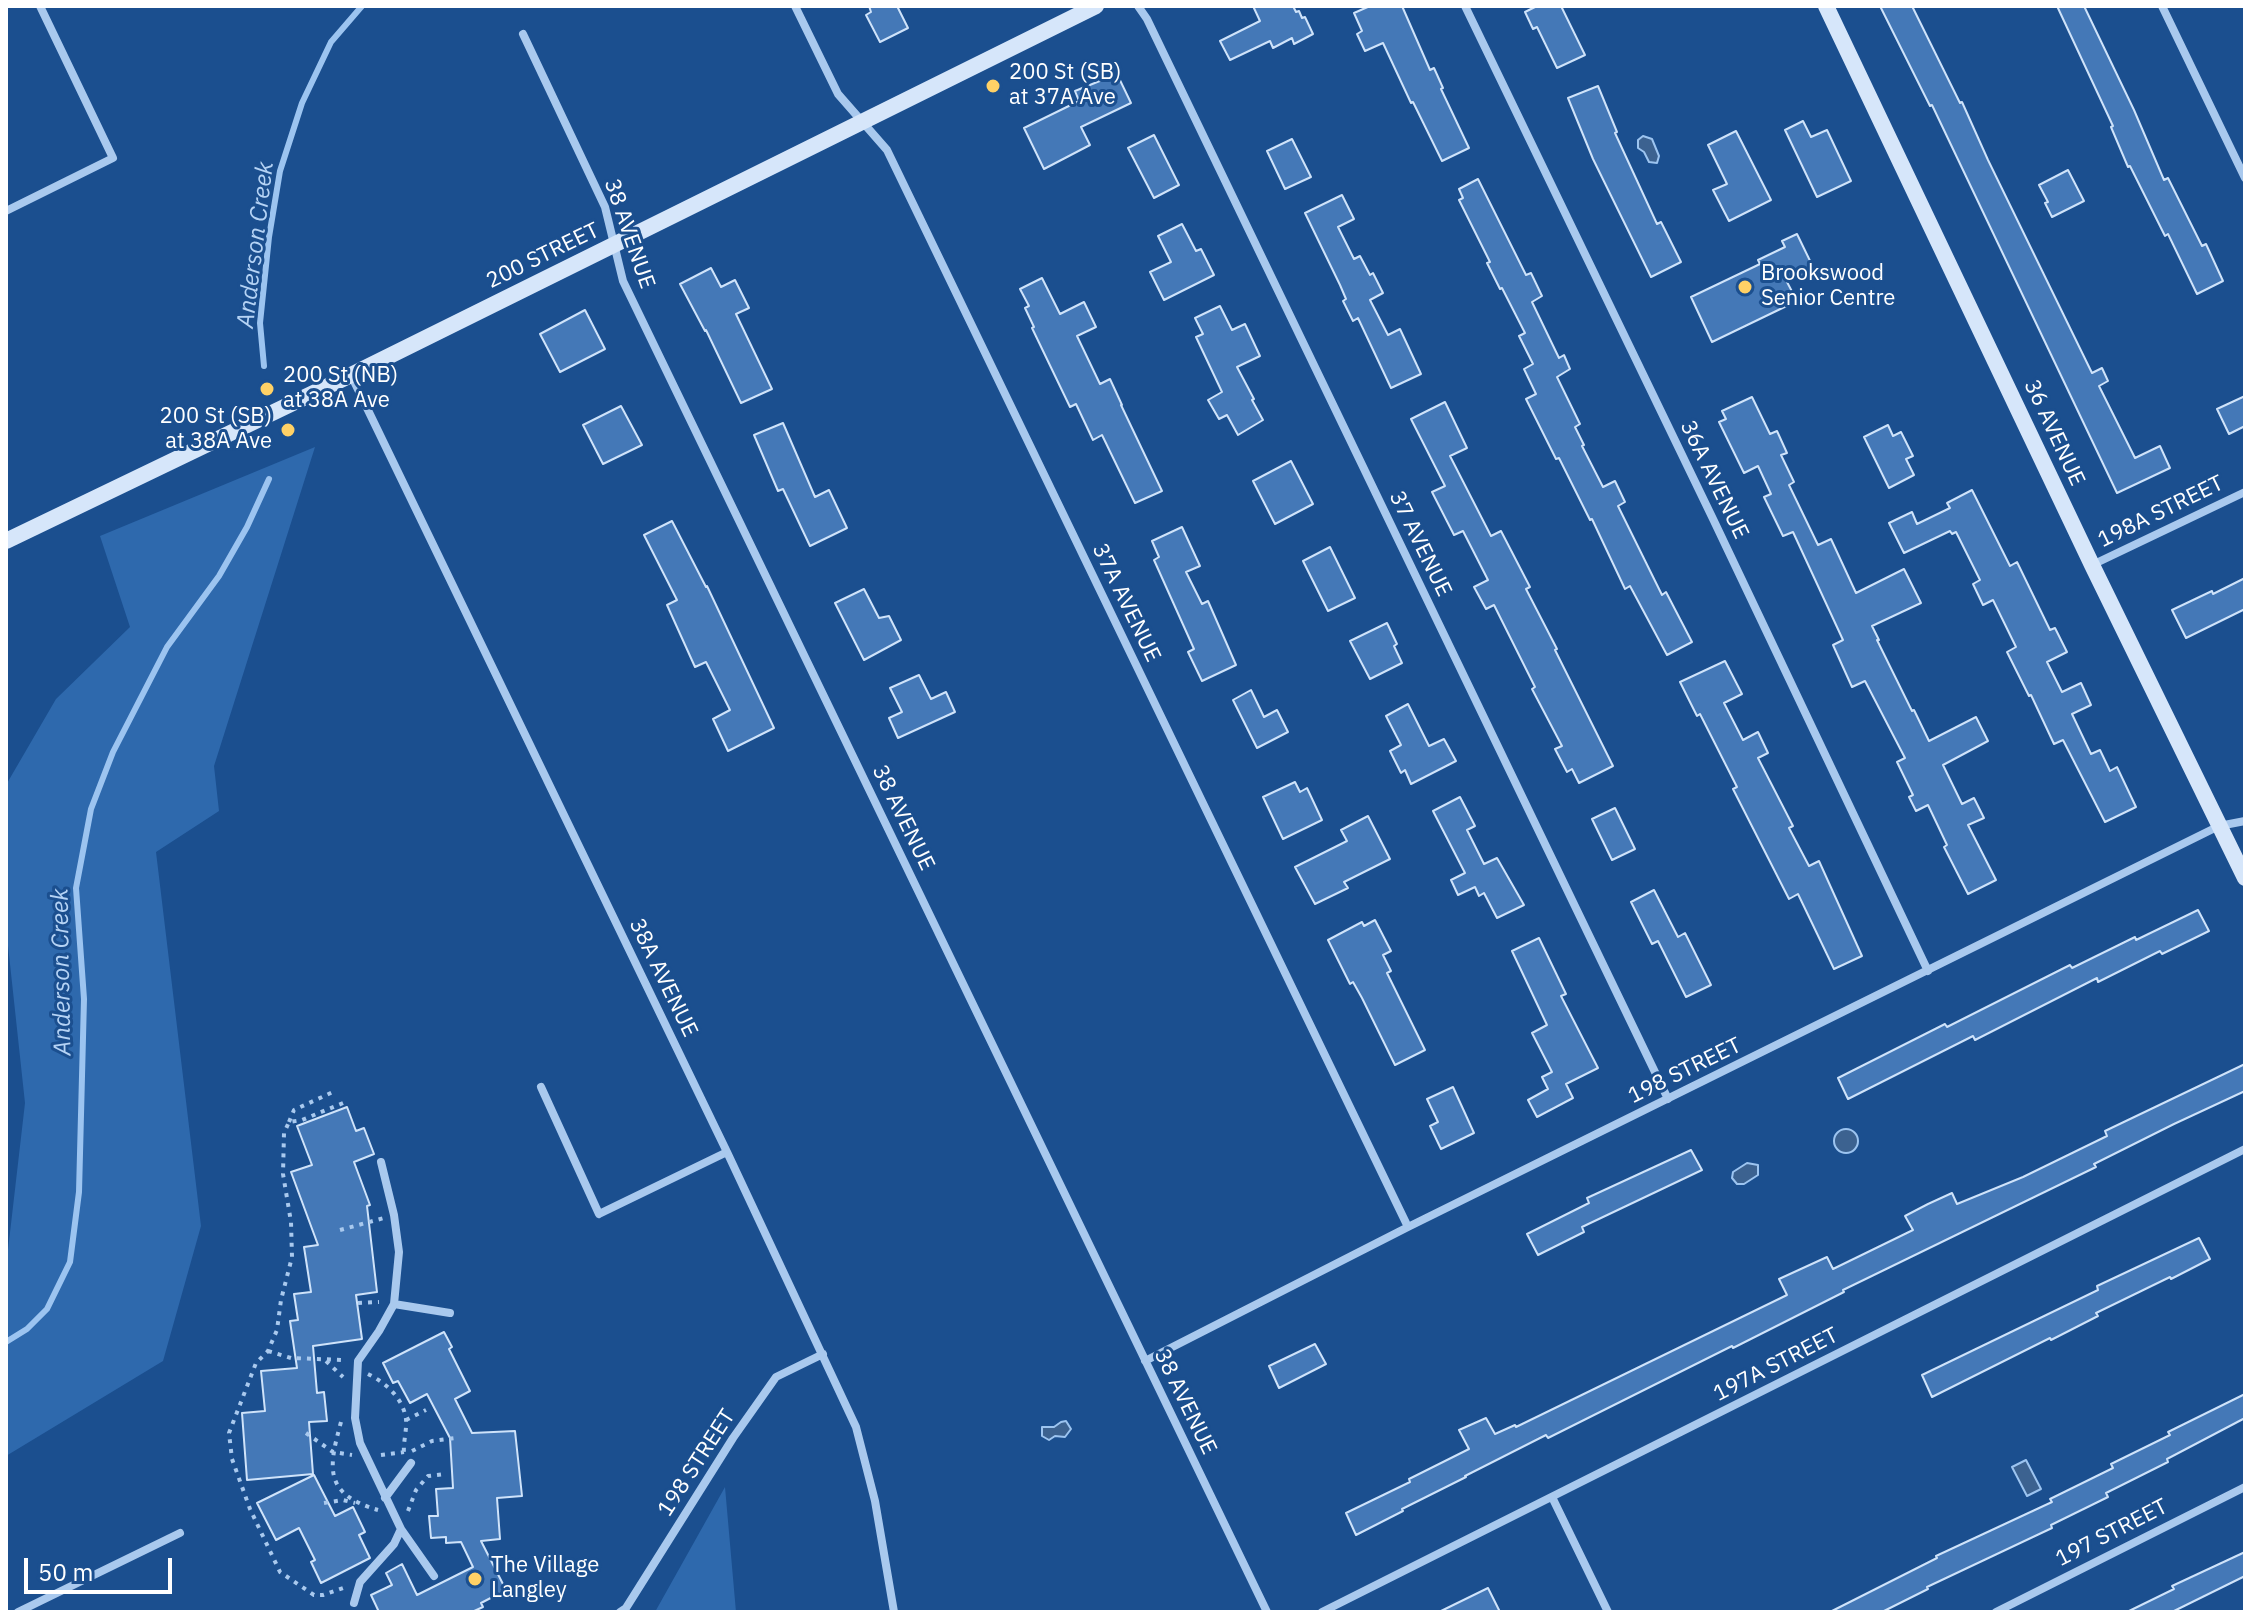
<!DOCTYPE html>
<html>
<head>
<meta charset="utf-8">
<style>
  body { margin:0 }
  #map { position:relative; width:2251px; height:1618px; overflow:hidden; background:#1b4f8f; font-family:"IBM Plex Sans",sans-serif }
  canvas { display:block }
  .frame { position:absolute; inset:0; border:8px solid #fff; pointer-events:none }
  .scale { position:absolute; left:24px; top:1558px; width:148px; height:36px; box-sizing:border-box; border:4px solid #fff; border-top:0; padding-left:10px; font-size:24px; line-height:28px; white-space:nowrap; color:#fff; -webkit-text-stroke:6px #1b4f8f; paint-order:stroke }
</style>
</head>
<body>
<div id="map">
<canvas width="2251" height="1618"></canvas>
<div class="frame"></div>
<div class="scale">50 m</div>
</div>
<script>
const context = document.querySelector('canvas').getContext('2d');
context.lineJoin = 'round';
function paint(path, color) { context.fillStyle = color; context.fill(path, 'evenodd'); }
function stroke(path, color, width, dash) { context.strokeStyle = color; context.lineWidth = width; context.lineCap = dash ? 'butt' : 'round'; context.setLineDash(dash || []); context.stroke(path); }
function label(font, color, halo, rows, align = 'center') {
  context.font = font + ' "IBM Plex Sans",sans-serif'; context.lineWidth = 6; context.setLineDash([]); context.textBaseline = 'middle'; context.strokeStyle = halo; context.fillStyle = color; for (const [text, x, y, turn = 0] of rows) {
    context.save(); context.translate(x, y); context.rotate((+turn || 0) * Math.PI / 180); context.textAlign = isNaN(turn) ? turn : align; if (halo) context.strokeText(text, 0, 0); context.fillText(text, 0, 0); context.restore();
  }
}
paint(new Path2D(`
  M315 447 214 766 219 811 156 852 201 1226 163 1361 6 1456V1267L25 1103 6 927V785L56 699 130 627 100 536Z
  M725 1487 736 1612H655Z`), '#2e69ad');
const water = new Path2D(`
  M1643 136 1652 139 1659 156 1657 163 1649 162 1644 152 1638 148V140Z
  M1834 1141a12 12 0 1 1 24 0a12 12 0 1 1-24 0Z
  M1747 1163 1758 1165V1175L1744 1184H1737L1732 1178 1733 1172Z
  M1066 1421 1071 1429 1065 1437 1055 1436 1049 1440 1042 1436V1427H1054L1061 1422Z
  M2026 1460 2041 1489 2027 1496 2012 1467Z`);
paint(water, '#3c6290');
stroke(water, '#9cc4f0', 2);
stroke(new Path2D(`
  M264 366 260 323 269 237 280 171 302 103 331 42 362 6
  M6 1342 27 1329 47 1309 70 1262 79 1192 84 999 76 888 91 809 113 752 167 647 219 576 247 527 269 479`), '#9cc4f0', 6);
const building = new Path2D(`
  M869 6H897L908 28 880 42 866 15 871 12Z
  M1253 6H1293L1296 12 1299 11 1302 18 1305 17 1313 34 1294 44 1292 38 1273 48 1270 41 1230 60 1220 41 1260 21Z
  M1370 6H1402L1430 70 1434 68 1443 88 1441 89 1469 148 1442 161 1413 102 1411 103 1383 43 1365 51 1357 34 1362 31 1354 13Z
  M1537 6H1561L1585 55 1557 68 1537 27 1533 29 1525 12Z
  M1880 6H1912L1960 103 1962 102 1988 160 2092 373 2102 368 2108 381 2099 386 2135 458 2160 446 2170 468 2117 493 1932 105 1930 106Z
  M2057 6H2084L2134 110 2164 180 2168 178 2202 246 2206 244 2223 281 2197 294 2168 234 2165 236 2130 166 2128 167 2111 127 2113 126Z
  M1117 74 1131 103 1081 127 1090 145 1044 169 1024 128 1079 101 1075 91Z
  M1598 86 1617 132 1615 133 1657 224 1661 222 1681 262 1651 277 1593 159 1568 98Z
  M1803 121 1811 137 1827 130 1851 181 1817 197 1785 130Z
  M1736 131 1771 200 1729 221 1713 190 1727 184 1708 145Z
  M1154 135 1179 185 1154 198 1128 148Z
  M1292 139 1311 177 1285 189 1267 151Z
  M2068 170 2084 201 2052 217 2045 203 2048 202 2039 185Z
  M1478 179 1526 275 1531 273 1542 296 1532 302 1559 358 1564 355 1570 369 1557 377 1580 424 1575 427 1584 445 1582 446 1603 487 1615 481 1625 502 1618 506 1662 595 1666 592 1692 642 1667 655 1630 586 1625 589 1592 519 1590 520 1559 458 1556 459 1526 399 1536 394 1524 369 1533 364 1519 336 1525 333 1502 288 1500 289 1487 263 1490 262 1459 200 1463 198 1459 189Z
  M1342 195 1354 219 1338 227 1354 259 1360 256 1370 275 1373 273 1383 293 1370 300 1388 335 1400 329 1421 374 1391 388 1358 318 1353 321 1343 301 1346 299 1340 285 1305 213Z
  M1182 224 1196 251 1201 249 1214 275 1164 300 1150 272 1171 262 1158 236Z
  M1797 234 1814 269 1787 282 1797 301 1712 342 1691 297 1760 264 1758 260 1785 247 1782 241Z
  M711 268 721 287 735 280 749 308 736 314 772 389 741 403 706 330 705 331 680 284Z
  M1042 278 1060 314 1084 302 1096 327 1077 336 1100 384 1110 379 1122 405H1121L1162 491 1135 503 1102 435 1093 440 1076 404 1070 407 1032 328 1034 327 1025 308 1029 306 1020 289Z
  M1220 306 1232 330 1245 324 1260 356 1237 367 1254 399 1252 400 1263 420 1238 435 1227 415 1219 419 1208 400 1222 392 1196 337 1203 334 1195 318Z
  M585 310 605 349 560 372 540 334Z
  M2245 396V426L2229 434 2217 409Z
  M1752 397 1770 434 1777 431 1787 453 1781 455 1794 482 1789 485 1818 545 1831 539 1856 593 1904 569 1921 603 1872 626 1879 640H1877L1912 711 1914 710 1929 741 1976 717 1988 741 1943 765 1962 804 1974 798 1984 818 1968 825 1996 880 1968 894 1944 847 1947 845 1928 805 1916 811 1909 797 1913 795 1897 762 1905 758 1865 681 1852 687 1833 645 1843 640 1793 532 1783 536 1764 497 1771 494 1758 466 1744 473 1719 422 1726 419 1722 411Z
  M1445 402 1467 448 1450 456 1491 536 1501 531 1530 587 1526 589 1557 649 1555 650 1613 766 1579 783 1572 769 1567 772 1555 749 1562 746 1532 689 1535 687 1494 605 1486 609 1474 587 1488 580 1463 531 1454 535 1432 492 1445 486 1411 419Z
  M621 406 642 445 603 464 583 425Z
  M783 423 815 497 829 490 847 528 810 546 783 489 778 491 754 435Z
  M1888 425 1893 436 1901 432 1913 456 1906 459 1914 475 1889 488 1864 437Z
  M1291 461 1313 504 1275 524 1253 481Z
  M1972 490 2010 566 2017 562 2050 630 2055 628 2067 652 2047 662 2062 692 2081 683 2091 705 2072 714 2091 754 2100 750 2110 771 2117 767 2136 807 2105 822 2063 740 2054 744 2031 695 2029 696 2007 652 2016 647 1993 600 1983 605 1973 584 1980 580 1956 532 1952 534 1950 531 1904 553 1889 523 1912 512 1917 524 1950 508 1947 503Z
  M672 521 706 587 707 586 774 728 728 751 713 719 730 710 706 662 695 667 667 605 677 600 644 535Z
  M1182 527 1200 566 1186 572 1202 604 1208 601 1236 665 1202 681 1188 652 1194 649 1154 560 1159 557 1152 541Z
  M1330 547 1355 598 1328 611 1303 561Z
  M2245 578V609L2186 638 2172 610 2212 591 2213 594Z
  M864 589 879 618 889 616 901 640 864 660 835 603Z
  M1387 623 1397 644 1394 646 1402 663 1370 679 1350 641Z
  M1725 661 1742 694 1724 703 1743 740 1758 732 1768 753 1758 758 1793 826 1789 828 1809 866 1819 861 1862 956 1834 969 1798 894 1789 899 1733 789 1737 787 1700 714 1697 716 1680 682Z
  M919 675 931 699 946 692 955 712 898 738 889 718 902 712 890 688Z
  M1251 690 1264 717 1277 710 1288 732 1257 748 1233 700Z
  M1408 704 1429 746 1444 739 1456 761 1411 784 1405 770 1401 773 1390 751 1401 745 1386 716Z
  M1295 782 1300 792 1307 788 1322 820 1283 839 1263 797Z
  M1460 797 1475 826 1467 830 1484 864 1497 858 1524 905 1497 918 1484 893 1479 896 1475 887 1458 895 1451 880 1465 873 1433 811Z
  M1615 808 1635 849 1612 860 1592 819Z
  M1368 816 1390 859 1344 882 1348 888 1315 904 1295 867 1347 841 1341 830Z
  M1654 890 1678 937 1685 933 1711 985 1686 997 1658 941 1652 944 1631 902Z
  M2198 910 2209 931 2162 954 2160 951 2098 982 2097 978 1975 1040 1973 1036 1848 1099 1838 1078 1945 1024 1947 1027 2070 965 2072 968 2135 937 2136 940Z
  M1375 920 1391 951 1383 955 1391 971 1387 973 1425 1050 1395 1065 1362 998 1353 982 1350 984 1328 940 1362 922 1364 926Z
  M1539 938 1566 994 1561 996 1598 1068 1566 1084 1573 1098 1537 1117 1528 1100 1548 1089 1542 1077 1552 1072 1532 1033 1547 1025 1512 951Z
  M2245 1064V1091L2174 1124 2094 1164 2096 1167 1843 1290 1844 1292 1733 1348 1732 1346 1548 1438 1546 1435 1465 1476 1466 1477 1402 1509 1403 1511 1356 1535 1346 1513 1410 1482 1409 1479 1469 1449 1459 1430 1486 1418 1495 1434 1515 1425 1516 1427 1787 1295 1779 1279 1827 1257 1833 1269 1913 1230 1905 1216 1928 1204 1952 1193 1957 1204 2023 1177 2107 1136 2105 1131Z
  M1453 1087 1474 1133 1441 1149 1430 1126 1438 1122 1427 1099Z
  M347 1107 356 1131 364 1128 374 1154 354 1162 370 1205 367 1206 377 1292 356 1295 362 1339 313 1346 317 1393 324 1392 327 1421 309 1422 313 1474 247 1480 242 1413 265 1411 261 1371 297 1368 290 1321 298 1320 294 1294 311 1292 304 1247 318 1245 291 1172 312 1165 297 1126Z
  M1691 1150 1702 1170 1582 1227 1584 1232 1538 1255 1527 1234 1589 1203 1587 1198Z
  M2199 1238 2210 1259 2171 1279 2170 1277 2096 1313 2098 1316 2051 1340 2050 1338 1932 1397 1922 1375 2098 1290 2097 1286Z
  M444 1332 452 1347 449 1349 470 1391 455 1399 472 1433 515 1431 522 1496 497 1498 500 1539 481 1541 506 1590 481 1603 483 1607 472 1612H379L371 1595 392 1585 386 1573 402 1564 417 1595 473 1567 461 1542 446 1543V1537L431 1538 429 1516H438L436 1489 453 1488 450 1438 427 1394 410 1403 398 1381 393 1383 383 1363Z
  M1315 1344 1326 1364 1279 1388 1269 1366Z
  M2245 1394V1418L2167 1459 2168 1462 2106 1493 2108 1497 2051 1525 2052 1528 1927 1587 1928 1589 1882 1612H1830L1937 1558 1936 1556 2052 1502 2050 1499 2113 1468 2111 1464 2170 1435 2168 1432Z
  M314 1475 335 1516 353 1507 365 1532 359 1535 370 1558 321 1583 311 1562 315 1560 299 1528 276 1540 257 1503Z
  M2245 1552V1576L2172 1612H2127L2174 1589 2172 1586Z
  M1488 1588 1500 1612H1439Z`);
paint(building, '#4478b7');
stroke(building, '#cfe3fa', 2);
stroke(new Path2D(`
  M343 1103 302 1120 289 1122 284 1133 283 1174 291 1222 292 1257 281 1300 277 1330 268 1351 256 1363 229 1433 232 1459 250 1509 280 1572 314 1595H323L346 1587
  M289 1122 294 1110 335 1091
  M340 1230 384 1218
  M358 1303 379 1302
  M268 1351 291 1358 344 1360
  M326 1361 343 1377
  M368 1374C386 1383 403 1398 406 1419 407 1430 403 1443 404 1453
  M406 1420 426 1410
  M341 1422C328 1469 324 1494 378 1510
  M306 1433 333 1452 352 1455
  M412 1451 432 1441 455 1438
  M381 1455 404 1452
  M324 1503 343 1500 355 1503
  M408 1511 416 1490 428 1476 445 1474`), '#a9c9ee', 4, [4, 6]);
stroke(new Path2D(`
  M795 6 838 94 887 150 1408 1227
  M1138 6 1147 19 1668 1099
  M1465 6 1714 521 1928 971
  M2162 6 2245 178
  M523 34 605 207 623 281 1267 1612
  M6 211 113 158 40 6
  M351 375 727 1152 856 1427 875 1501 894 1612
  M2092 565 2245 492
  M541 1087 599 1214 727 1152
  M394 1304 450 1313
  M1145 1361 1408 1227 2219 826 2245 821
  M1552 1497 1608 1612
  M385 1498 411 1463
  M401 1529 434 1576
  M354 1603 360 1582 394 1544 401 1529 360 1443 355 1418 358 1361 379 1331 394 1304 399 1252 394 1215 381 1162
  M18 1612 180 1533
  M620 1612 626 1608 733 1438 776 1377 823 1354
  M1322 1612 2245 1149
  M1996 1612 2245 1487`), '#a9c9ee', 8);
stroke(new Path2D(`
  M1826 6 2092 565 2245 878
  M6 541 351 375 1096 6`), '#d6e6fa', 16);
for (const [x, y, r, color] of [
  [993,86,8,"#ffd166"],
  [1745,287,8,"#ffd166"],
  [267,389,8,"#ffd166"],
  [288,430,8,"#ffd166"],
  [475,1579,8,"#ffd166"]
]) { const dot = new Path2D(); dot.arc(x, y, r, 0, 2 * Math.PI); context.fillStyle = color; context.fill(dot); stroke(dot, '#1b4f8f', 3); }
label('22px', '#fff', '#1b4f8f', [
  ["200 St (SB)",1009,73],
  ["at 37A Ave",1009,98],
  ["Brookswood",1761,274],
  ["Senior Centre",1761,299],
  ["200 St (NB)",283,376],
  ["at 38A Ave",283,401],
  ["200 St (SB)",272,417,"right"],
  ["at 38A Ave",272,442,"right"],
  ["The Village",491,1566],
  ["Langley",491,1591]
], 'left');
label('22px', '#fff', '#1b4f8f', [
  ["38 AVENUE",629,234,71],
  ["200 STREET",543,256,-26],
  ["36 AVENUE",2054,433,65],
  ["36A AVENUE",1714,480,64],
  ["198A STREET",2161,512,-26],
  ["37 AVENUE",1420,544,64],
  ["37A AVENUE",1126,603,64],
  ["38 AVENUE",903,818,64],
  ["38A AVENUE",663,978,64],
  ["198 STREET",1685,1071,-26],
  ["197A STREET",1776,1365,-27],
  ["38 AVENUE",1185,1402,64],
  ["198 STREET",697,1463,-57],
  ["197 STREET",2112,1533,-27]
]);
label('italic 24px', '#b5d3f5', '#1b4f8f', [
  ["Anderson Creek",256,245,-83],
  ["Anderson Creek",62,972,-91]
]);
</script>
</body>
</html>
